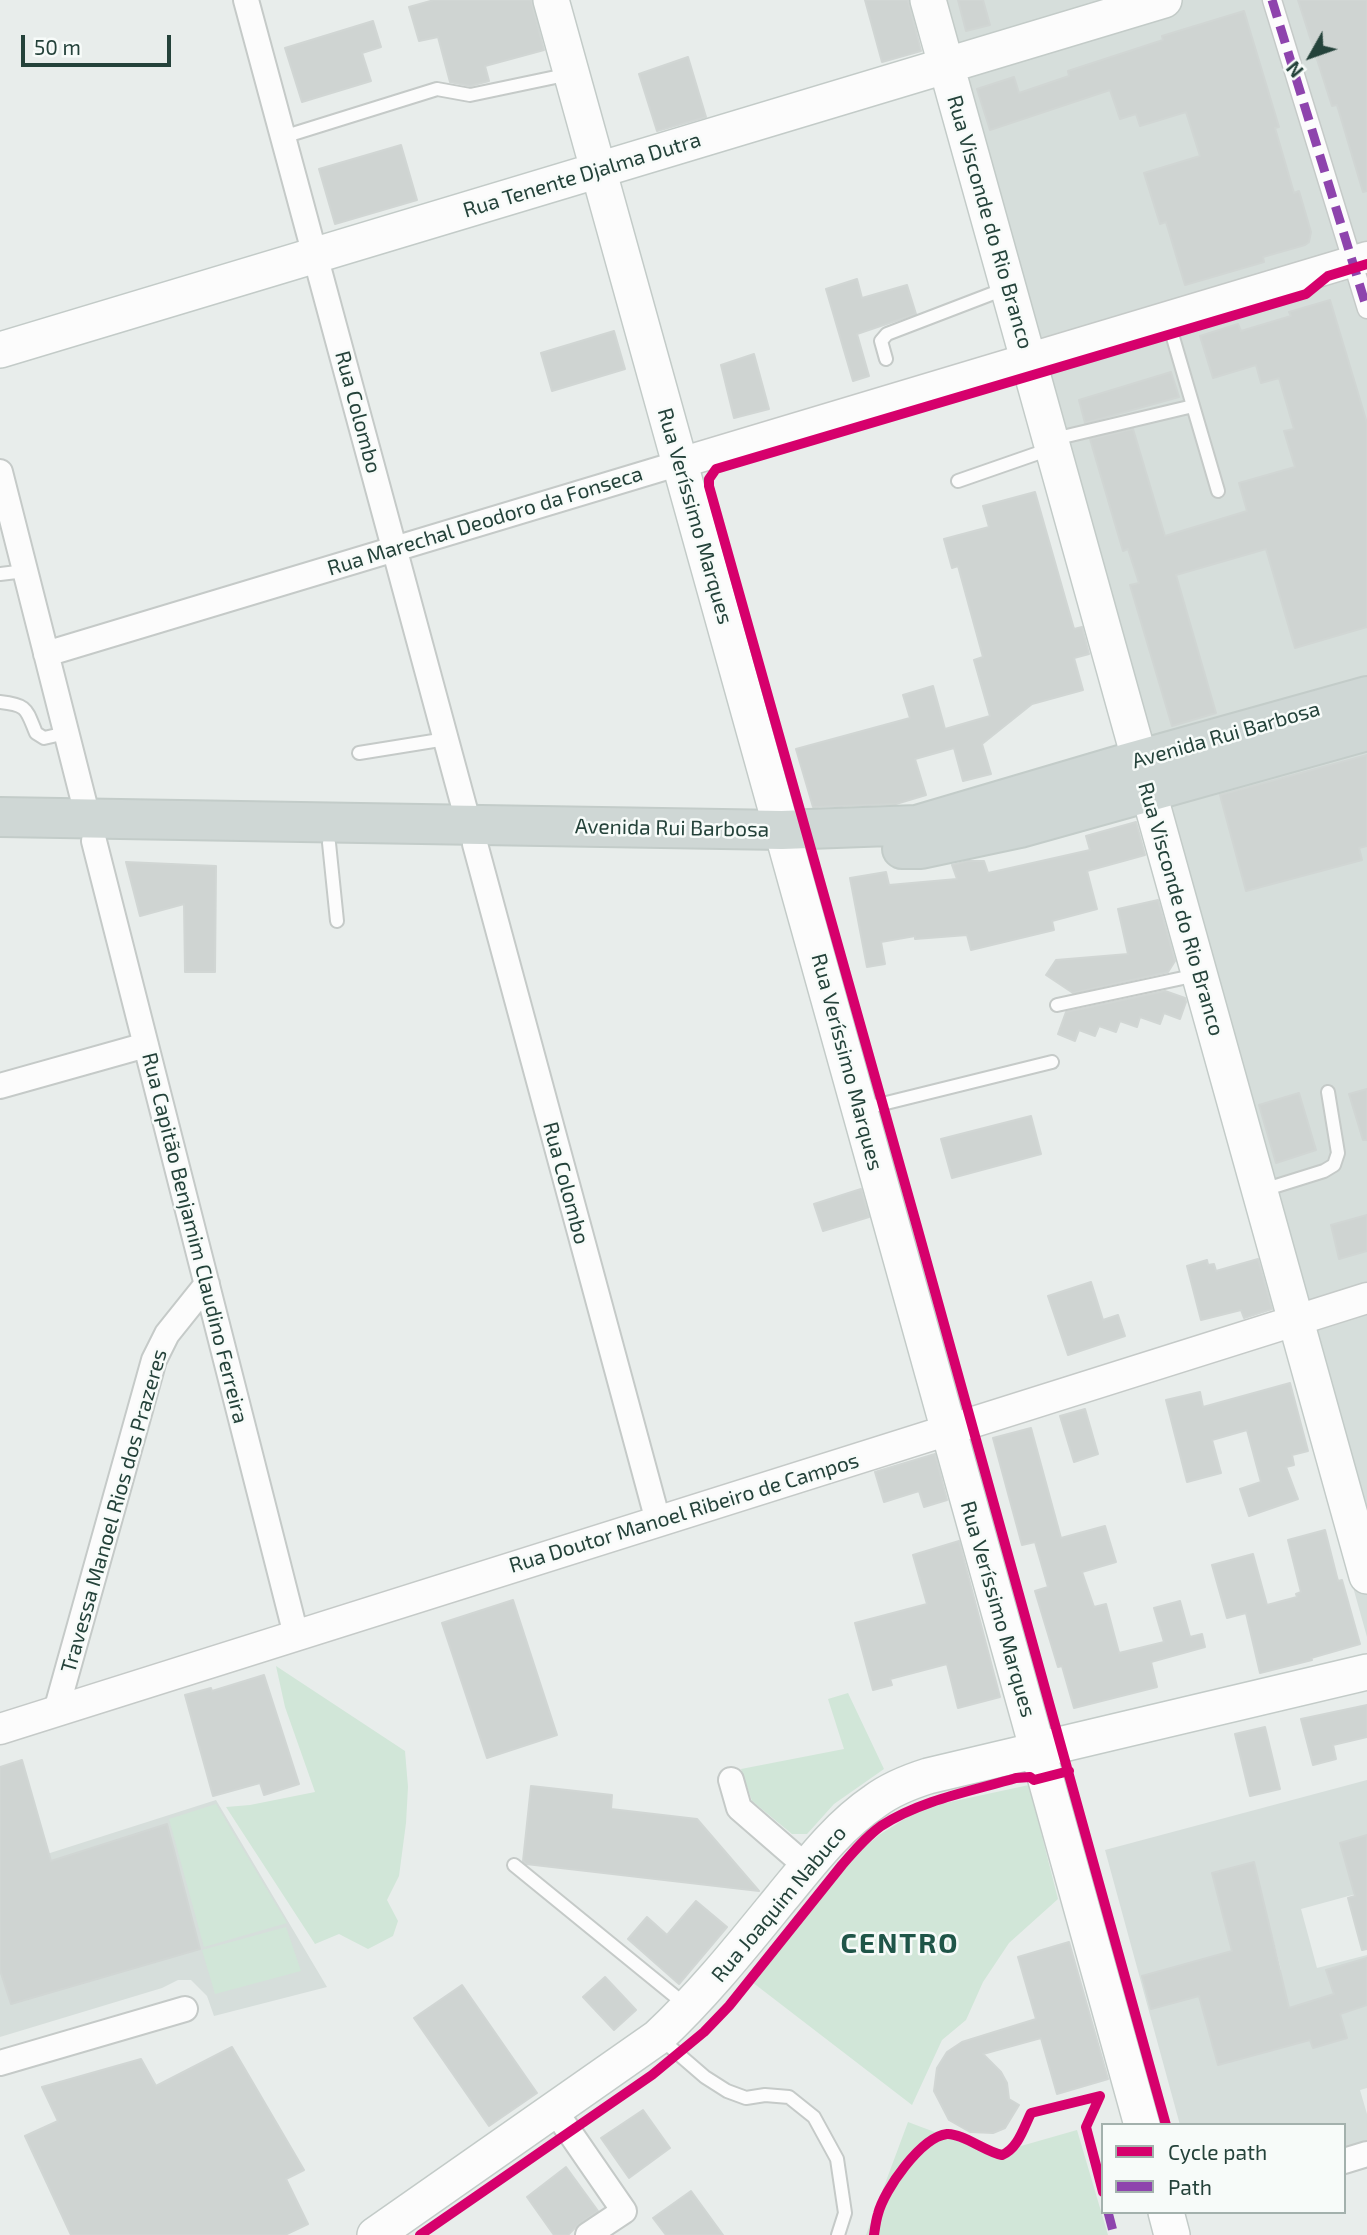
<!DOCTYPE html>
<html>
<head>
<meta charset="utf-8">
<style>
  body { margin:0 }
  #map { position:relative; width:1367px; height:2235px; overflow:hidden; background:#e8edeb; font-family:"Exo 2",sans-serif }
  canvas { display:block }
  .legend { position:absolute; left:1101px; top:2123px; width:245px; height:91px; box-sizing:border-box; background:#f7fbf9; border:2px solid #a3b1ad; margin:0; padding:9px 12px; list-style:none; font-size:21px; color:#24423a }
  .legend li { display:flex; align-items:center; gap:14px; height:35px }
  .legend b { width:35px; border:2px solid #a3b1ad }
  .north { position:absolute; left:1276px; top:21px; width:70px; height:70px; -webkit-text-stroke:5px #f7fbf9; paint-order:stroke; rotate:230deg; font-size:19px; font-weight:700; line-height:28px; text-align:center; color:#24423a }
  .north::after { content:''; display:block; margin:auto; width:24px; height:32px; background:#24423a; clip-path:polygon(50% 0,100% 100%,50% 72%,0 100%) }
  .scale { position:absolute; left:21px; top:35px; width:150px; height:32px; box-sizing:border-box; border:4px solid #24423a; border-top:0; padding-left:9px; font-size:21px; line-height:24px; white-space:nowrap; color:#24423a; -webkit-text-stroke:5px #f7fbf9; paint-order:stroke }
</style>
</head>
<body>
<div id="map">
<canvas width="1367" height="2235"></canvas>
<ul class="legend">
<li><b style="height:9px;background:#d6006c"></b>Cycle path</li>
<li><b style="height:9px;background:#8e44ad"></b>Path</li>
</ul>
<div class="north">N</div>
<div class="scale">50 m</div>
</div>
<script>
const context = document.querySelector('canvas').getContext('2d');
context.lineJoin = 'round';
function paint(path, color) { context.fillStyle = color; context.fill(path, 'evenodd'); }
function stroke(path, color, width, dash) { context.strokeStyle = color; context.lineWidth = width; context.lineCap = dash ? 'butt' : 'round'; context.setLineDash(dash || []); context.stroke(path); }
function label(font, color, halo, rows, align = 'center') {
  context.font = font + ' "Exo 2",sans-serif'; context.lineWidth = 5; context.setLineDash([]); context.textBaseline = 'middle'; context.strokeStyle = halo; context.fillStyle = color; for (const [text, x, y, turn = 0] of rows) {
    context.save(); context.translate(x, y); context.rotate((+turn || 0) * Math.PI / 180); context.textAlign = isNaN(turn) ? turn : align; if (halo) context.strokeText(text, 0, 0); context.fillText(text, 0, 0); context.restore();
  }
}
paint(new Path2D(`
  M910 0H1367V1637Z
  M1367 1780V1891L1301 1909 1317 1968 1367 1955V2088L1360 2090 1367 2114V2141L1344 2148V2125H1180L1105 1850ZM1253 1862 1281 1970 1240 1981 1212 1873ZM1142 1976 1228 1988 1152 2009ZM1334 1995 1347 2038 1313 2048 1300 2005ZM1201 2003 1298 2043 1218 2065Z
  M216 1800 327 1987 214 2016 207 1996 191 1980H178L162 1988 0 2037V1970L12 2004 200 1949 167 1824 116 1840 134 1906 0 1932V1899L112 1842 0 1877V1869Z`), '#d6dedb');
paint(new Path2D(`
  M276 1666 405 1751 408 1787 406 1823 399 1876 387 1900 398 1921 393 1936 368 1949 339 1934 315 1944 226 1807 250 1805 315 1792 285 1707Z
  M848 1693 884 1769 834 1804 807 1834H792L752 1801 741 1769 844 1749 828 1699Z
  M1029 1785 1058 1899 1009 1943 983 1982 966 2020 942 2040 912 2105 752 1982 848 1861 879 1835 922 1808Z
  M216 1804 287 1923 204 1947 169 1819Z
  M286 1927 301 1971 215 1994 202 1950Z
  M908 2122 993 2154 1077 2130 1108 2235H866Z`), '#d1e6d8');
const building = new Path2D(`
  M434 0H531L544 50 485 66 489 81 470 86 450 82 438 37 419 41 409 7Z
  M865 0H908L921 51 882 62Z
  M958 0H983L990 25 966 31Z
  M1298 0H1367V191L1363 192 1337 105 1332 106Z
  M1244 11 1279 127 1275 128 1294 193 1299 191 1311 232 1309 242 1305 245 1263 257 1264 262 1185 285 1166 222 1160 224 1144 173 1200 156 1186 112 1140 126 1136 114 1120 119 1110 90 990 130 977 89 1014 77 1019 93 1069 76 1068 71 1163 40 1162 36Z
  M373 21 381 47 362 53 371 81 302 102 285 48Z
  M688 57 706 117 657 131 639 74Z
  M401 145 417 200 335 224 319 169Z
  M857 279 862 298 907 285 916 314 857 334 869 376 853 381 826 289Z
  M1330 300 1367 423V627L1295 648 1266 549 1176 575 1216 713 1172 726 1130 585 1139 583 1128 549 1123 551 1090 439 1133 429 1165 536 1247 511 1239 483 1295 467 1284 431 1294 429 1279 378 1261 383 1256 365 1213 378 1200 336 1238 324 1241 331 1291 316 1289 312Z
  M614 331 625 369 552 391 541 353Z
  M754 354 769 409 734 418 721 365Z
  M1171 372 1179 397 1085 423 1079 400Z
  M1035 492 1074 629 1082 627 1089 654 1074 658 1083 690 1032 704 982 744 991 774 963 781 954 748 915 759 926 795 896 804 813 807 796 749 910 718 903 695 933 686 945 729 990 716 974 660 983 657 958 566 952 568 944 539 989 527 983 506Z
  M1367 755V846L1359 848 1362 860 1246 891 1220 795Z
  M1136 822 1145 855 1087 871 1097 909 1052 921 1054 930 971 950 967 935 915 939V936L881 942 885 964 867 967 850 878 886 872 889 885 957 879 952 865 968 861H984L988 873 1090 850 1086 836Z
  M126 862 216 866 215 972H185L184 904 140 916Z
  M1158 900 1175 961 1168 972 1073 993 1046 975 1056 960 1128 954 1118 909Z
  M1165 991 1185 998 1186 1002 1180 1019 1164 1013 1160 1024 1140 1017 1137 1027 1120 1021 1116 1032 1099 1026 1095 1036 1079 1030 1075 1041 1058 1034 1066 1012Z
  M1367 1089V1140H1363L1349 1094Z
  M1299 1093 1316 1150 1276 1163 1259 1105Z
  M1031 1116 1041 1154 952 1178 941 1139Z
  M861 1189 869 1217 823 1231 814 1204Z
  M1367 1215V1251L1339 1259 1331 1225Z
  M1258 1259 1272 1309 1244 1318 1241 1310 1201 1320 1187 1266 1207 1260 1208 1265 1214 1264 1216 1271Z
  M1091 1282 1103 1320 1118 1315 1125 1336 1068 1355 1048 1296Z
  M1290 1383 1308 1451 1292 1455 1294 1465 1286 1467 1298 1499 1249 1516 1240 1489 1261 1482 1247 1430 1212 1440 1221 1473 1187 1482 1166 1400 1200 1392 1203 1407Z
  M1085 1409 1098 1454 1074 1462 1060 1416Z
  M1031 1428 1061 1538 1105 1526 1116 1562 1082 1572 1094 1607 1106 1604 1119 1653 1164 1642 1154 1608 1180 1601 1190 1637 1202 1634 1205 1647 1151 1662 1157 1687 1074 1708 1062 1666 1058 1667 1035 1591 1048 1587 1035 1542 1022 1545 993 1438Z
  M935 1454 947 1500 924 1507 919 1491 884 1502 875 1472Z
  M1325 1530 1338 1581 1342 1580 1360 1644 1311 1658 1312 1660 1260 1673 1246 1613 1227 1618 1212 1565 1253 1554 1267 1605 1297 1597 1296 1594 1301 1592 1288 1540Z
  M959 1541 1000 1697 958 1708 947 1664 890 1679 892 1685 873 1690 855 1623 927 1604 913 1555Z
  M513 1600 557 1735 487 1758 442 1623Z
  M264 1675 299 1784 264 1795 260 1783 213 1796 185 1695 211 1688 212 1691Z
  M1367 1705V1737L1333 1745 1336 1759 1313 1765 1301 1719Z
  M1265 1727 1280 1789 1250 1796 1235 1734Z
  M22 1760 51 1861 167 1824 200 1949 11 2004 0 1970V1767Z
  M531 1786 612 1795 611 1809 697 1819 759 1891 526 1864 523 1861Z
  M1367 1835V1949L1362 1950 1348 1898 1355 1896 1340 1843Z
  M1254 1862 1289 2008 1334 1994 1326 1970 1367 1958V2005L1340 2014 1347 2038 1313 2048 1310 2040 1218 2065 1199 1996 1151 2009 1142 1976 1232 1951 1212 1873Z
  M696 1901 727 1927 679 1984 628 1939 647 1917 667 1935Z
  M1069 1942 1108 2079 1057 2094 1041 2038 983 2054 1001 2072 1007 2083 1009 2099 1019 2105 1005 2128 993 2133 970 2132 949 2120 934 2091 937 2068 947 2052 962 2042 1036 2019 1018 1957Z
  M605 1977 636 2010 614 2030 583 1997Z
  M462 1985 537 2093 489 2126 414 2018Z
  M232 2047 304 2170 286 2179 308 2224 285 2235H71L25 2136 58 2121 42 2087 141 2059 156 2086Z
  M643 2110 670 2148 629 2178 601 2138Z
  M566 2167 598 2211 580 2223 568 2235H554L527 2197Z
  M691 2191 723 2235H666L653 2218Z`);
paint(building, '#cfd4d2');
stroke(building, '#d1d6d4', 2);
const service = new Path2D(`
  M283 137 437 89 470 95 570 74
  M1167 317 1218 491
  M886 359 881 341 887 334 1007 288
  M1054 439 1193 406
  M958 481 1050 449
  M0 574 25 571
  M0 702C28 705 26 709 36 733L44 738 66 733
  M359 753 446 739
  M329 843 337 921
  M1057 1005 1197 975
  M862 1109 1052 1062
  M1260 1191 1324 1171 1334 1165 1338 1153 1328 1092
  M514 1865 687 2006
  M661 2039 705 2077 727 2091 746 2098 765 2095 789 2097 814 2117 837 2159 845 2213 838 2235`);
const pedestrian = new Path2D(`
  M1272 0 1367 309`);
const minor = new Path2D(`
  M246 0 469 825
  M0 472 88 818
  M46 654 680 463
  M94 841 296 1635
  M475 844 658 1521
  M0 1086 146 1045
  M56 1711 154 1360 167 1334 207 1284
  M731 1780 739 1808 807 1867
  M0 2063 185 2009
  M555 2111 624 2211 588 2235
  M1344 2161 1367 2154`);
const tertiary = new Path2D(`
  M680 463 1367 257
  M0 1729 1367 1298`);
const secondary = new Path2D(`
  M551 0 1142 2125
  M928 0 1367 1576
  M0 350 1164 0
  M1166 2212 1172 2235
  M375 2235 658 2037C704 1994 742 1946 782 1897 810 1863 838 1826 875 1801 891 1789 909 1782 928 1776L1367 1672`);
const primary = new Path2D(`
  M0 817 782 830 917 825 1127 763 1367 696
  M902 849H921L1020 828 1367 731`);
stroke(service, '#c5cac8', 16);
stroke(pedestrian, '#c5cac8', 21);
stroke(minor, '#c5cac8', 28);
stroke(tertiary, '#c5cac8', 33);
stroke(secondary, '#c3cbc8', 38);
stroke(primary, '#c3ccc9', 42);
stroke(service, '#fcfcfc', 12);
stroke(pedestrian, '#fcfcfc', 18);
stroke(minor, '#fcfcfc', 24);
stroke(tertiary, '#fcfcfc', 30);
stroke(secondary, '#fcfcfc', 35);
stroke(primary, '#cfd7d5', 38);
stroke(new Path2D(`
  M1272 0 1367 309
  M1108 2212 1114 2235`), '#8e44ad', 9, [18, 9]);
stroke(new Path2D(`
  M1166 2125C1017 1578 862 1032 709 486V479L716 469 1306 294 1328 276 1367 264
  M420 2235 652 2075 704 2032 729 2006 842 1865C854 1851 866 1837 881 1826 921 1800 972 1791 1016 1778L1030 1777 1034 1780 1069 1771
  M874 2235C875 2228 876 2220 878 2214 884 2190 921 2137 947 2134 962 2133 986 2152 1002 2155 1018 2149 1024 2127 1031 2113L1100 2096 1086 2127 1103 2192`), '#d6006c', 10);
label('21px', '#24423a', '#f7fbf9', [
  ["Rua Tenente Djalma Dutra",582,175,-17],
  ["Rua Visconde do Rio Branco",990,222,74],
  ["Rua Colombo",358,412,75],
  ["Rua Veríssimo Marques",695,516,74],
  ["Rua Marechal Deodoro da Fonseca",485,521,-17],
  ["Avenida Rui Barbosa",1226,735,-16],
  ["Avenida Rui Barbosa",672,828,1],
  ["Rua Visconde do Rio Branco",1181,909,74],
  ["Rua Veríssimo Marques",847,1062,75],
  ["Rua Colombo",566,1183,75],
  ["Rua Capitão Benjamim Claudino Ferreira",195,1238,76],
  ["Travessa Manoel Rios dos Prazeres",114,1511,-74],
  ["Rua Doutor Manoel Ribeiro de Campos",684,1513,-17],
  ["Rua Veríssimo Marques",998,1609,74],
  ["Rua Joaquim Nabuco",779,1904,-50]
]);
context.letterSpacing = '2px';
label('bold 28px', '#1f5548', '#f7fbf9', [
  ["CENTRO",900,1944]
]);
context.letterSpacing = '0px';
</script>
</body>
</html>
